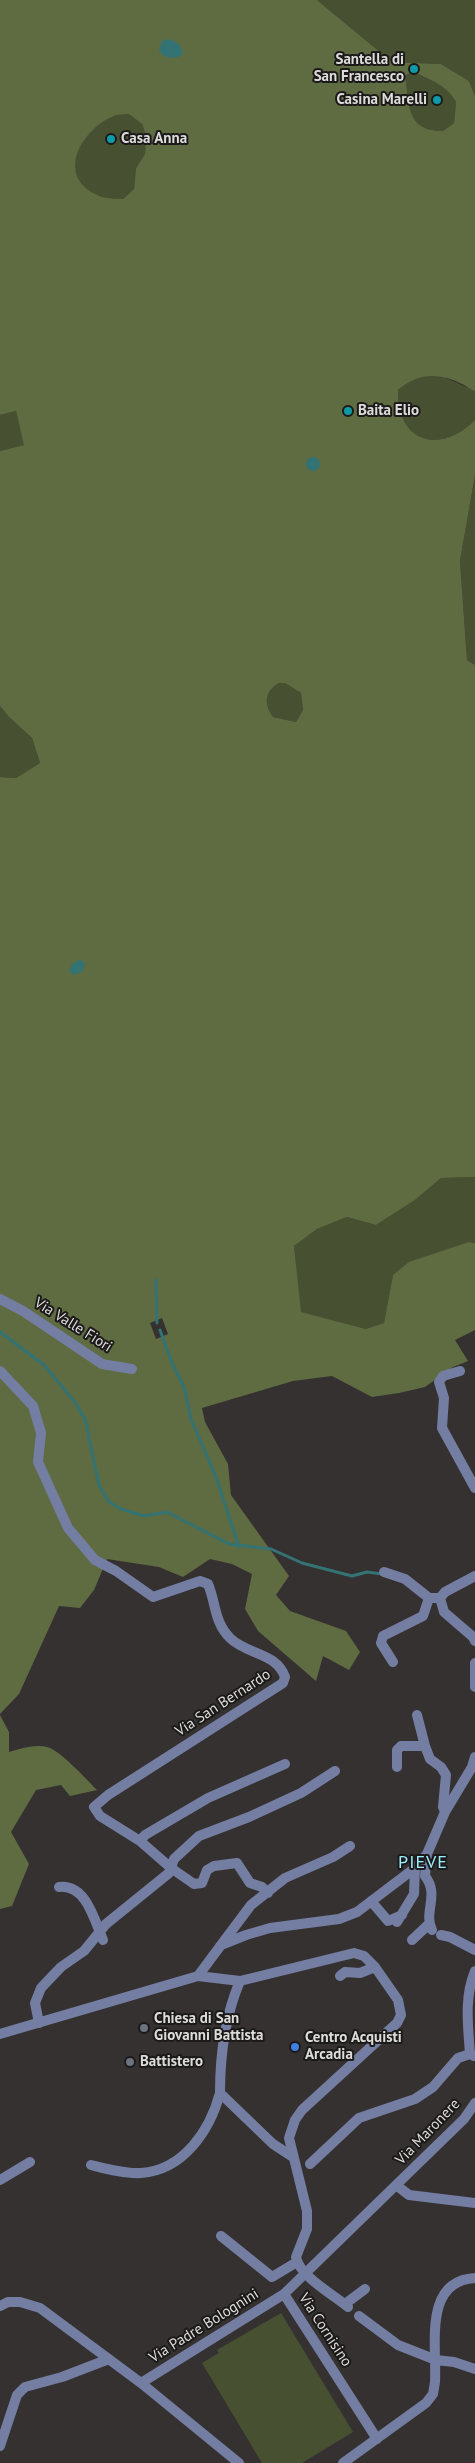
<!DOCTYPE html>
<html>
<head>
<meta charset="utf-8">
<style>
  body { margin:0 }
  canvas { display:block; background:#343130 }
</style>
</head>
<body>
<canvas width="475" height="2463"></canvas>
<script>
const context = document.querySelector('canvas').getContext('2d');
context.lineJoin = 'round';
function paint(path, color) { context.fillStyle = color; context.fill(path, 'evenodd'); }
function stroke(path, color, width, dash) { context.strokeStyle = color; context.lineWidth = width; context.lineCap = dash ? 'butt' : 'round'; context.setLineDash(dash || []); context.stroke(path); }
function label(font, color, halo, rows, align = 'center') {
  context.font = font + ' "PT Sans",sans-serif'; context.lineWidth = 4; context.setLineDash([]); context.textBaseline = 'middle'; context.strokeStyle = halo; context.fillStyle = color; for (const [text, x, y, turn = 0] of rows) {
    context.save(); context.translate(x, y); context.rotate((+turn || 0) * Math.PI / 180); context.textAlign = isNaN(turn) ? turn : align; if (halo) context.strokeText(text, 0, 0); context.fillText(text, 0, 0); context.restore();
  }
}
paint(new Path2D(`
  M317 0H475V96L469 81 441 64 392 62Z
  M413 71C430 81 445 83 456 102L454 123 443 131C405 131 410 103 405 76Z
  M129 114 142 124 146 135 145 154 136 168 134 189 123 199C116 198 106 199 100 196 53 178 80 130 114 116 118 114 125 115 129 114Z
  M428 374 444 377 475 391V420C440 455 397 443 398 390L408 381Z
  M16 411 25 445 0 451V415Z
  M475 475V665L467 660 460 561Z
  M279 683H285L301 693 303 710 296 722 273 717C264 704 264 692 279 683Z
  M0 706 9 717 32 738 40 763 16 778 0 777Z
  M475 1177V1243L469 1242 393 1275 384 1324 366 1329 300 1312 294 1246 317 1229 347 1217 376 1225 415 1200 441 1178Z
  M281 2313 353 2432 302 2463H262L202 2363 219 2353 217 2350Z`), '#475131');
paint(new Path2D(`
  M0 0H317L392 62 441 64 469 81 475 96V391C470 390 467 386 462 384 439 372 417 373 398 390 397 443 440 455 475 420V475L460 561 467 660 475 665V1177L441 1178 415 1200 376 1225 347 1217 317 1229 294 1246 301 1312 366 1329 384 1323 393 1275 409 1262 469 1242 475 1243V1330L455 1340 468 1361 453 1367 425 1387 399 1393 372 1397 332 1376 293 1381 202 1408 205 1422 228 1464 231 1495 289 1576 276 1595 290 1611 346 1631 360 1652 349 1670 323 1656 316 1681 258 1631 245 1609 252 1574 232 1564 210 1559 183 1577 159 1567 107 1559 94 1590 80 1608 59 1606 19 1694 0 1714V777L16 778 40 763 32 738 9 717 0 706V451L24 445 16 411 0 415ZM413 71C430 81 445 83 456 102L454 123 443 131C405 131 410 103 405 76ZM129 114 142 124 146 135 145 154 136 168 134 189 123 199C116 198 106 199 100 196 54 178 80 130 114 116 118 114 125 115 129 114ZM279 683H285L301 693 303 710 296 722 273 717C264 704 264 692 279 683ZM162 1318 168 1334 156 1339 150 1323Z
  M0 1715 9 1732V1752C20 1749 35 1744 47 1747 60 1750 87 1780 97 1790L70 1796 61 1785 36 1790 11 1832 29 1864 12 1906 0 1909Z`), '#5f6b41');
paint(new Path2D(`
  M168 39C175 41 182 44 183 53L179 57C170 58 164 59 159 50L162 41Z
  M306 464a7 7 0 1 1 14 0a7 7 0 1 1-14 0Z
  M80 960 85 963 83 971 74 975 69 971C71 965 74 961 80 960Z`), '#347374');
stroke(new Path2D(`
  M156 1280 157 1323
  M160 1330 172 1363 184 1387 191 1419 216 1477 239 1547
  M0 1332 44 1365 74 1401 85 1419 99 1485 109 1502 121 1509 144 1516 167 1512 229 1544 271 1549 302 1563 352 1576 367 1572 382 1574`), '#347374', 3);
stroke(new Path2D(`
  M0 1299 23 1311 102 1364 132 1369
  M0 1371 33 1406 41 1433 38 1462 68 1528 95 1560 116 1571 153 1597 200 1581 208 1584C216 1603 214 1622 230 1638 247 1655 276 1652 285 1677L283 1683 108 1795 94 1807 100 1816 140 1841 171 1868 169 1873 106 1924 84 1951 61 1967 41 1988 35 2003 39 2023
  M460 1371 443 1376 439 1382 444 1398 442 1428 475 1488
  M384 1572 405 1579 429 1598H440L444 1612 473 1637 475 1641
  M440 1598 445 1592 475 1576
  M393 1662 381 1643 383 1636 423 1616 429 1598
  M475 1663V1687
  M417 1715 425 1746
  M397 1767V1750L401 1746H425L430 1759 441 1767 446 1775 443 1807 445 1812
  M140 1841 145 1835 208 1798 285 1764
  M427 1854 425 1876C440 1895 423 1912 432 1930
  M59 1887C86 1884 94 1919 103 1940
  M268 1893 262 1887 250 1883 237 1863 214 1866 207 1870 202 1883 194 1884 171 1868 174 1859 199 1836 249 1817 301 1793 335 1771
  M371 1901 388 1921 402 1915
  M397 1922 414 1894 415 1868
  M441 1935 450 1937 475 1950
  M412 1940 429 1924
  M221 1945 251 1905 285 1878 333 1857 350 1846
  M198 1976 240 1981 354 1953 364 1956 375 1967 398 2000 401 2015 397 2023 302 2110 295 2120 289 2138 307 2211V2229L296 2257C299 2276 334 2295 348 2307
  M340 1976 345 1972 360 1973 375 1967
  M240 1981C225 2016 220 2054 220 2093L273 2144 293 2157
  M0 2034 198 1976 221 1945 246 1935 270 1928 339 1919 357 1912 415 1868 427 1854 445 1812 472 1767 475 1757
  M474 2056 470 2054C468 2025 464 1998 475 1971
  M310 2164 359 2118 415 2099 433 2087 458 2058 470 2054
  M91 2165C107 2169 126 2174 141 2173 184 2170 210 2130 220 2093
  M0 2180 30 2162
  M396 2185 409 2195 475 2203
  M221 2236 272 2277 297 2262
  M345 2304 365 2289
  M0 2306 8 2302H20L40 2308 141 2383 239 2463
  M359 2316 398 2345 436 2360 454 2362 475 2369
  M141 2383 284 2294
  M377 2439 284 2294 464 2119 475 2103
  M0 2446 17 2395 25 2387 62 2377 109 2359
  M343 2463 426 2403 433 2394 435 2382C437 2345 423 2281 475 2278`), '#747ea2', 10);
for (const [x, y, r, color] of [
  [414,69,5,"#0f9aa8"],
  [437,100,5,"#0f9aa8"],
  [111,139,5,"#0f9aa8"],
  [348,411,5,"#0f9aa8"],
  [144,2028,5,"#6b7280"],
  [295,2047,5,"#3f7fe0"],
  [130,2062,5,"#6b7280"]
]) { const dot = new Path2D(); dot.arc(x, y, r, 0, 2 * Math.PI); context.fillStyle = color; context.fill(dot); stroke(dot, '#1b1919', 2); }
label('bold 15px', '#dedcdb', '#1b1919', [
  ["Santella di",404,60,"right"],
  ["San Francesco",404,77,"right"],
  ["Casina Marelli",427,100,"right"],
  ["Casa Anna",121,139],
  ["Baita Elio",358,411],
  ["Chiesa di San",154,2019],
  ["Giovanni Battista",154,2036],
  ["Centro Acquisti",305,2038],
  ["Arcadia",305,2055],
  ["Battistero",140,2062]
], 'left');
label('15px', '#dedcdb', '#1b1919', [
  ["Via Valle Fiori",73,1325,32],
  ["Via San Bernardo",223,1703,-33],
  ["Via Maronere",428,2132,-46],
  ["Via Padre Bolognini",204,2326,-32],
  ["Via Cornisino",325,2330,57]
]);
context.letterSpacing = '1px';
label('18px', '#9cecfa', '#1b1919', [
  ["PIEVE",423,1863]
]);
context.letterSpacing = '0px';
</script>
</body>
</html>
